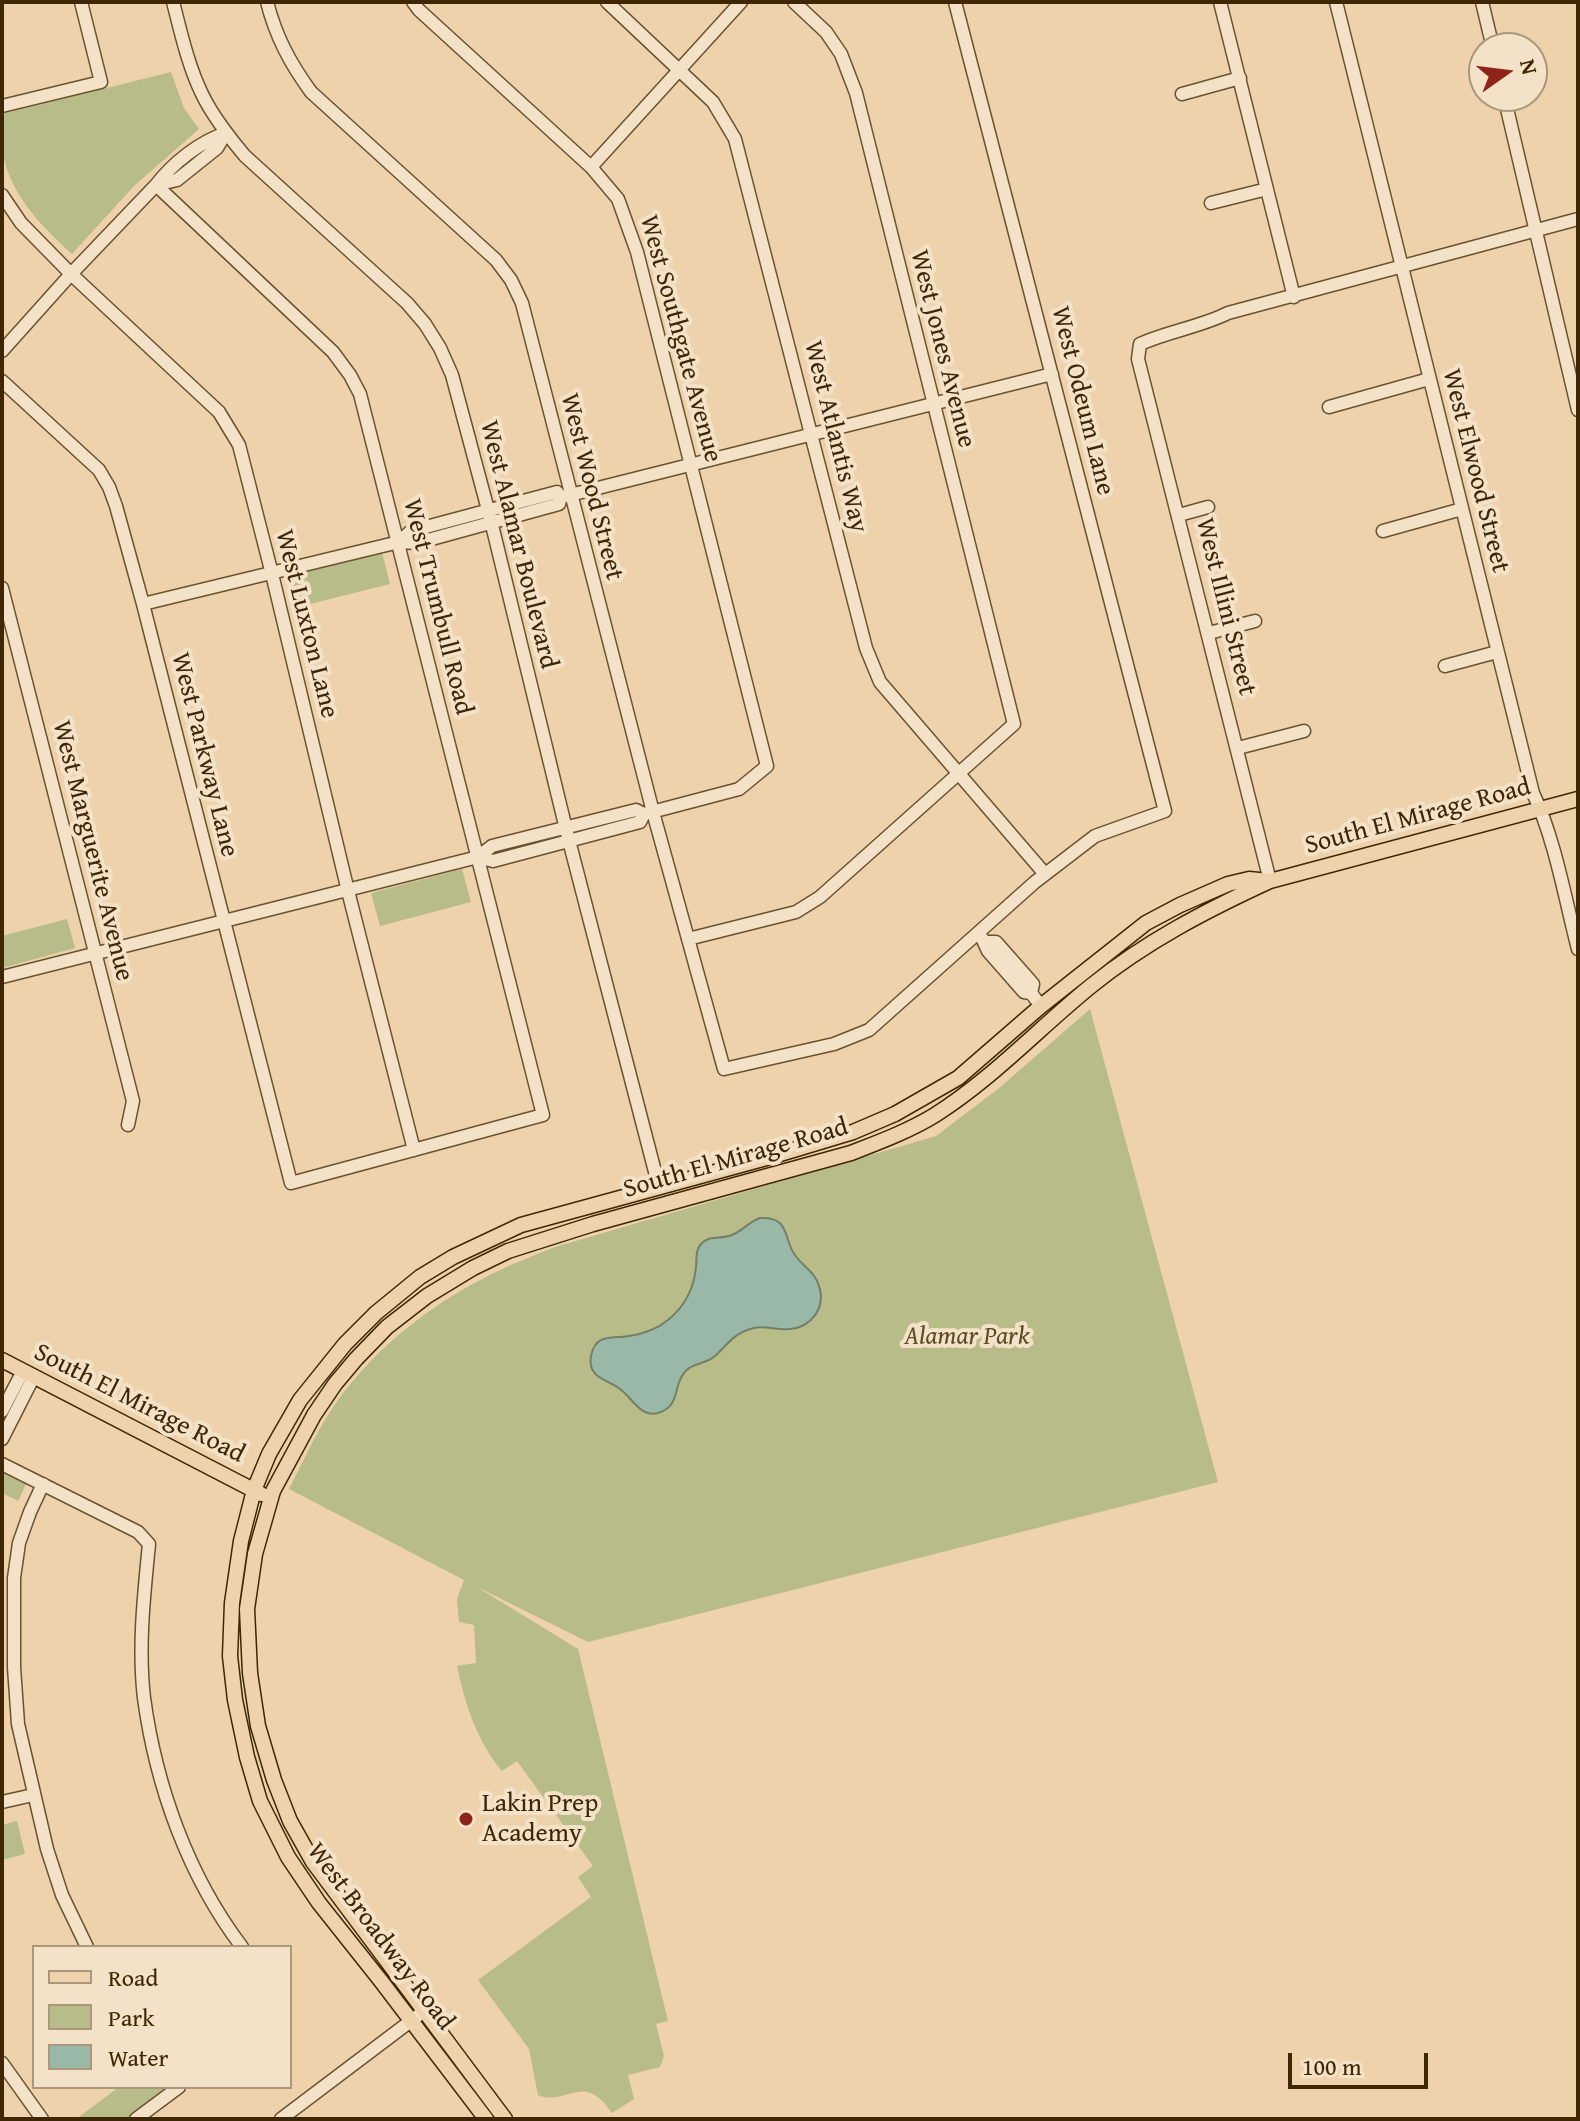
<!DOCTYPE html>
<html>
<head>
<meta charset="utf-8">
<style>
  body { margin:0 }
  #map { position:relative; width:1580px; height:2121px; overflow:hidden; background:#edd2ab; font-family:"Gentium Book Plus",serif }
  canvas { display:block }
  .frame { position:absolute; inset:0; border:4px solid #3f2705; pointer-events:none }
  .legend { position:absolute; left:32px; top:1945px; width:260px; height:144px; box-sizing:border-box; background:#f3e2c8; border:2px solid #ab977a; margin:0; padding:10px 14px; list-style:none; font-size:24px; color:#3f2705 }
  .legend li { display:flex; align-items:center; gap:16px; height:40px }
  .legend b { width:40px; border:2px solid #ab977a }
  .north { position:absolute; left:1468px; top:32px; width:80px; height:80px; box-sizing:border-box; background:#f3e2c8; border:2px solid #ab977a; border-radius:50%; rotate:76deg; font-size:22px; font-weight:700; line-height:32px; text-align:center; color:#3f2705 }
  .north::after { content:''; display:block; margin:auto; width:28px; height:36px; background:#8f2418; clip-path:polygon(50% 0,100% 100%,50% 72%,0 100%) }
  .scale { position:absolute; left:1288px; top:2053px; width:140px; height:36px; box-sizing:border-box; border:4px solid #3f2705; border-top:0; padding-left:10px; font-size:24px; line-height:28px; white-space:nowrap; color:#3f2705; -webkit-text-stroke:6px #f3e2c8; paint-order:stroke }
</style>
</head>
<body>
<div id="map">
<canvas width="1580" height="2121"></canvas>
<div class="frame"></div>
<ul class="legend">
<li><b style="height:10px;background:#edd2ab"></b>Road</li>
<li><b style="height:22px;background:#b8bc89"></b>Park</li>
<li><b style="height:22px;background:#99b8a7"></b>Water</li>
</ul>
<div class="north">N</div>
<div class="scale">100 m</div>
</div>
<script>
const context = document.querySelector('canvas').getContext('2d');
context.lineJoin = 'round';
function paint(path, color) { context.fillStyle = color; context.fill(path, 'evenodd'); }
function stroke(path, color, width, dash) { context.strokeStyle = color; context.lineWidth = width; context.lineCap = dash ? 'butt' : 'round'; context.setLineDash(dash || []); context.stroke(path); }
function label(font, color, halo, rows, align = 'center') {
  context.font = font + ' "Gentium Book Plus",serif'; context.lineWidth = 8; context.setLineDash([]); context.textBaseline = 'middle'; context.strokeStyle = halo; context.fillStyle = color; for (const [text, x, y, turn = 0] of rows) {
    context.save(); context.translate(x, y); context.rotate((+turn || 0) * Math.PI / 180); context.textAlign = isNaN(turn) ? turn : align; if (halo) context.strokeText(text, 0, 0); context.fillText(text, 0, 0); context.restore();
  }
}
paint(new Path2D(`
  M171 72 184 108 199 129 134 186 72 254C40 225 6 191 2 145 1 135 2 124 2 114Z
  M382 552 390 584 298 607 290 576Z
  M462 869 471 902 380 926 371 893Z
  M67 919 75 948 2 968V936Z
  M1090 1009 1218 1482 588 1642 477 1587 578 1649 668 2021 656 2024 664 2056 660 2067 628 2075 634 2099 612 2113C583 2070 567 2107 538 2095L529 2049 478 1980 591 1897 578 1877 593 1866 517 1761 502 1771C477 1741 465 1704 457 1666L476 1663 474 1625 459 1622 457 1599 464 1580 289 1489C301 1466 312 1441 326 1418 366 1354 430 1303 498 1271 516 1262 536 1255 555 1247L936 1136 998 1089Z
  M2 1472 26 1484 18 1501 2 1493Z
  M17 1821 25 1854 2 1860V1825Z
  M119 2087H169L126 2119H76Z`), '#b8bc89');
const water = new Path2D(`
  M760 1218C785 1217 784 1230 791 1248 797 1264 815 1270 819 1286 826 1307 812 1327 790 1329 778 1331 766 1325 754 1328 735 1332 728 1344 715 1356 704 1366 689 1361 681 1378 675 1389 677 1403 665 1410 642 1423 634 1399 620 1389 607 1379 587 1378 591 1356 595 1333 613 1339 629 1336 643 1334 657 1329 668 1320 684 1307 694 1288 696 1267 697 1259 695 1251 701 1244 709 1235 719 1239 729 1236 741 1233 748 1222 760 1218Z`);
paint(water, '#99b8a7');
stroke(water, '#757e66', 2);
const minor = new Path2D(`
  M173 2C181 33 188 65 202 94 213 117 229 137 245 156L407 303 425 324 440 348 452 375 491 521 566 829 659 1187
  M267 2C276 37 290 63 311 92L496 260 511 280 522 303 653 812 724 1069 834 1044 869 1030 1035 882 1095 836 1165 811 955 2
  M413 2 419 10 591 167 618 199 637 252 767 766 739 789 644 814 640 822 493 861 478 857
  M607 2 713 102 735 139 866 648 880 682 1045 874
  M1220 2 1294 297
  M1336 2 1533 793C1555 839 1565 899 1578 949
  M1482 2 1493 48
  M1182 94 1240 78
  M1504 96 1578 410
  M2 106 101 82 81 2
  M591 167 741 2
  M156 185 177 180 217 148 226 133
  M2 195 21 223 71 274 219 412 239 445 272 574 348 891 414 1150
  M1211 203 1267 189
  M2 351 71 274 156 185C173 163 199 142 226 133
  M2 381 99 470 109 487 116 506 143 604 291 1183 543 1115 360 394 350 375 333 352 156 185
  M1329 407 1429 379
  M1179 515 1208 507
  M1383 531 1462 509
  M399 542 411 531 557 492 561 497 570 495 1052 374
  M2 588 133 1101 128 1125
  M143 604 399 542 417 543 559 504 561 497
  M1209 633 1255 621
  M1445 666 1497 652
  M1238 748 1304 731
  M1270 881 1138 359 1140 344C1169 331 1200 327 1228 313L1578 219
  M982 938 988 951 1024 992 1031 993
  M688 939 796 912 820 897 1014 724 856 93 841 54 826 32 794 2
  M985 942H996L1033 984 1031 993 1041 1006
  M2 977 478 857 492 846 636 810 644 814
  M2 1411 23 1371
  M2 1439 34 1376
  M2 1464 138 1532 149 1544C144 1595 138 1647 144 1698 156 1786 188 1876 242 1947
  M43 1484 30 1512 19 1543 14 1578V1667L18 1724 47 1849 62 1895 87 1947
  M2 1802 33 1795
  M2 2063 42 2119
  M136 2119 179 2087
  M281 2119 424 2011`);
const major = new Path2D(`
  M2 1360 261 1494
  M486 2119 381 1981 319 1903 288 1857 260 1801 247 1757 235 1700 230 1656 232 1603 241 1541 254 1490 269 1454 300 1400 345 1344 376 1313 420 1277 453 1257 521 1225 770 1157 853 1132 895 1114 958 1078 1041 1006 1146 923 1180 905 1228 884 1249 879 1269 881
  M505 2119 313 1862 290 1821 274 1780 258 1726 250 1673 247 1609 255 1554 273 1491 314 1415 335 1384 356 1359 387 1327 427 1296 473 1268 508 1251 593 1224 851 1153C879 1142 909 1131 935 1115 992 1079 1038 1029 1091 986 1145 942 1207 910 1270 881L1578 799`);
stroke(minor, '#6a522e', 15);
stroke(major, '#3f2705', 17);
stroke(minor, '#f3e2c8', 12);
stroke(major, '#edd2ab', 14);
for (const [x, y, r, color] of [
  [466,1819,8,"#8f2418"]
]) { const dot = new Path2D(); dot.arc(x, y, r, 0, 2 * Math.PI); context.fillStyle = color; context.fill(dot); stroke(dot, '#f3e2c8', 3); }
label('26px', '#3f2705', '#f3e2c8', [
  ["West Southgate Avenue",680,339,75],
  ["West Jones Avenue",942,349,76],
  ["West Odeum Lane",1082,401,76],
  ["West Atlantis Way",835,437,76],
  ["West Elwood Street",1475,471,76],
  ["West Wood Street",591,487,76],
  ["West Alamar Boulevard",518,545,76],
  ["West Trumbull Road",437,607,76],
  ["West Illini Street",1225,607,76],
  ["West Luxton Lane",306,624,76],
  ["West Parkway Lane",204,755,76],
  ["South El Mirage Road",1418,817,-15],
  ["West Marguerite Avenue",92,851,76],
  ["South El Mirage Road",736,1159,-16],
  ["South El Mirage Road",139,1404,27],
  ["West Broadway Road",380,1937,53]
]);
label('italic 26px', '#5d4c26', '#f3e2c8', [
  ["Alamar Park",967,1337]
]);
label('26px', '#3f2705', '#f3e2c8', [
  ["Lakin Prep",482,1804],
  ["Academy",482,1834]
], 'left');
</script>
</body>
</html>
